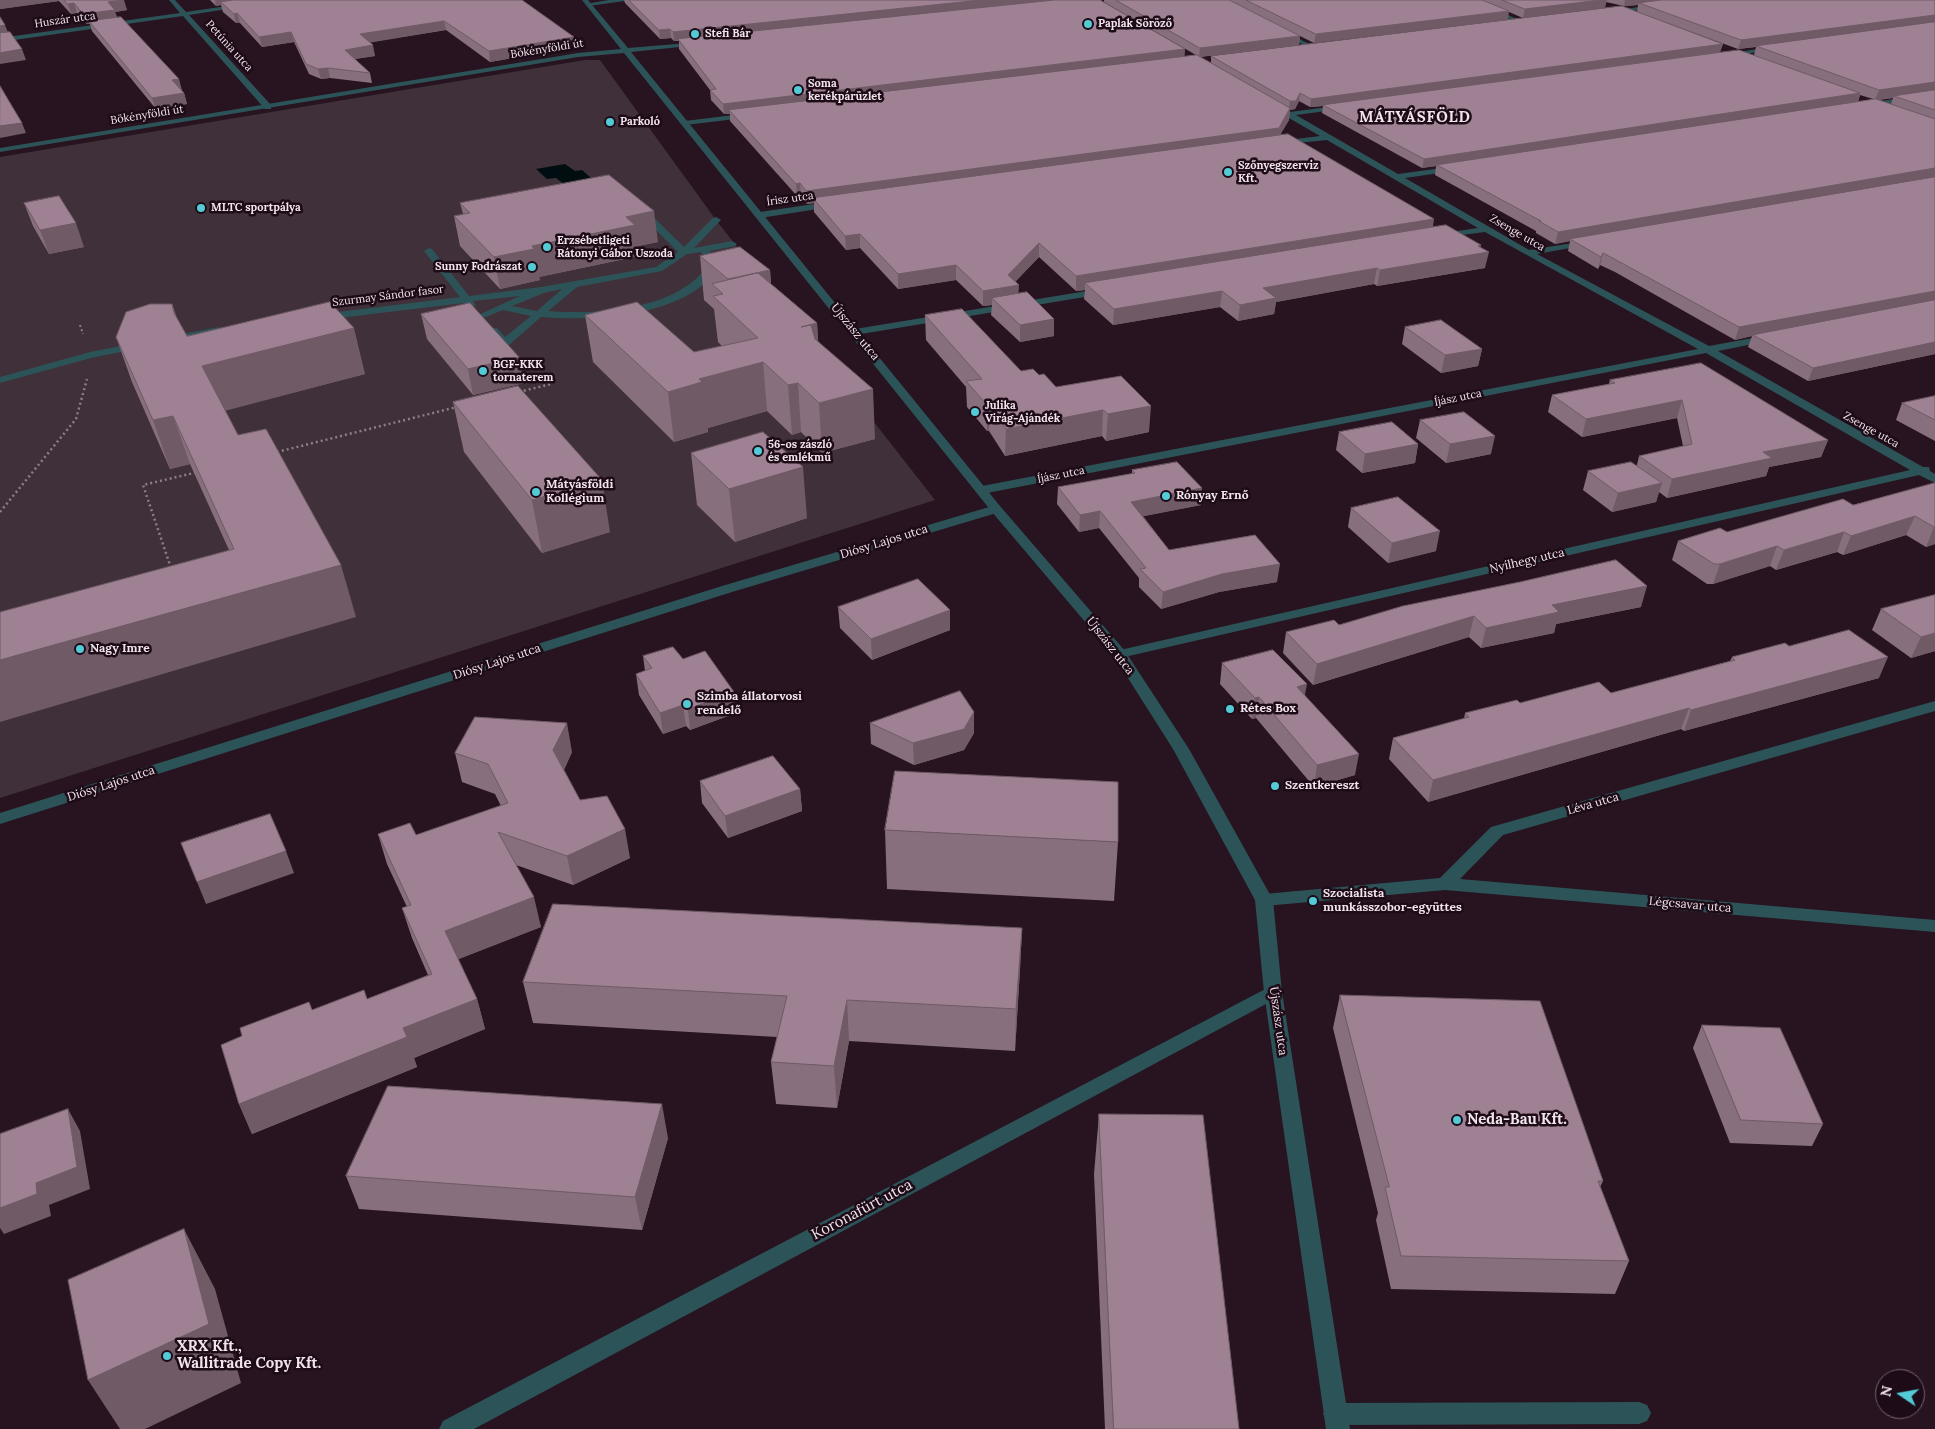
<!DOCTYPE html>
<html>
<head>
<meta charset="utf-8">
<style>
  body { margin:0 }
  #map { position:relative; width:1935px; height:1429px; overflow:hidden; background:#271420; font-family:Lora,serif }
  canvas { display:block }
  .north { position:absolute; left:1875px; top:1369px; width:50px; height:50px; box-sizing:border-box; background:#1d0b17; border:1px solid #72626c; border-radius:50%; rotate:282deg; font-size:14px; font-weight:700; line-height:20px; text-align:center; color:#f2e4ec }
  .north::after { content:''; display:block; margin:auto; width:18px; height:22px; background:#52cbd7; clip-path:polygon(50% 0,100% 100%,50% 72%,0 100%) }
</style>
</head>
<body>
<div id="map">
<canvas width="1935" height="1429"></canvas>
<div class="north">N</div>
</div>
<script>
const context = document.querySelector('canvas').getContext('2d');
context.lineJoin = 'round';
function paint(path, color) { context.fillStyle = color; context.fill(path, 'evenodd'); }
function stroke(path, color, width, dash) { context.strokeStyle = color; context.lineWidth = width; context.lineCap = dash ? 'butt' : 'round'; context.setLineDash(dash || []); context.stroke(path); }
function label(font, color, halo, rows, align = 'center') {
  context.font = font + ' Lora,serif'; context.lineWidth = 5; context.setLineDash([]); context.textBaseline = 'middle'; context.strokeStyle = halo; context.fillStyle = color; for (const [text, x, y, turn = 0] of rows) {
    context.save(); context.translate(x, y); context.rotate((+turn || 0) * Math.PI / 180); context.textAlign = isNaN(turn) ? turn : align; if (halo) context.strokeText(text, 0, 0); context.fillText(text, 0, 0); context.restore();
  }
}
paint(new Path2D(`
  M585 60H600L716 220 935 500 0 798V157Z`), '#3f3039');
paint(new Path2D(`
  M565 164 575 171 582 170 591 178 576 181 570 189 556 178 547 179 536 169Z`), '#000e11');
stroke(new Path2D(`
  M80 325 83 334`), '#8e7e88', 2, [2, 2.5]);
stroke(new Path2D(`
  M519 392 551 384
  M277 452 457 407
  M0 512 76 419 87 379
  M171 568 143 485 198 472`), '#8e7e88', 2.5, [2, 3]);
paint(new Path2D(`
  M1639 1402 1647 1405 1651 1413 1647 1421 1639 1424 1335 1425 1327 1422 1323 1414 1327 1406 1335 1403Z`), '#2c5458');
paint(new Path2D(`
  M640 206 643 207 684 247 713 218 716 217 721 220 719 222 694 248 732 241 737 244 735 246 710 251 719 264C715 270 711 278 705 283 667 317 590 321 541 317L509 345C500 347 495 338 489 332L488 330 489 328H497L505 337 531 316 503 310 481 319 476 316 520 296 473 301 476 305 471 308 464 303 322 320 317 317 322 314 460 297 424 251 429 248 432 249 469 296 541 287 656 267 678 252 637 211 636 209ZM701 252 709 264C679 310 598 315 548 311L577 287 662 271 687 254ZM562 289 537 311 512 306 544 293Z
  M219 327 224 330 223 332 166 343 161 340 166 337Z
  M141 342 145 343 146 345 145 347 91 358 0 383V377L90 352Z`), '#2c5458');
paint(new Path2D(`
  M169 0H175L186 12 268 0H285L189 15 271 105V109H265L183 16 0 42V38L180 13Z
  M609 0H632L588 6 585 4Z
  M1464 0H1473L1524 22 1519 23Z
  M1658 4 1660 5V7L1609 14 1606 12Z
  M1280 31H1284L1315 47 1310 48 1280 33Z
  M1775 46 1778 48 1777 49 1726 57 1722 55Z
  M1935 93V97L1867 107 1863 105 1867 103Z
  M1270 103H1276L1290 112 1344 105 1345 107 1341 109 1296 115 1398 174 1457 166V170L1454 171 1405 178 1529 250 1592 240V244L1537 254 1709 346 1769 335 1773 336 1774 338 1773 340 1718 351 1923 467H1929L1930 471 1935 474V483L1919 475 1120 658 1115 657 1113 654 1115 651 1120 650 1910 470 1706 353 982 494 978 493 976 490 978 487 982 486 1698 349 1485 232 1438 238V234L1478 228 1327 140 1277 145 1276 143 1280 141 1320 136 1270 107Z
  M750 113H753V117L685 125 681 123 685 121Z
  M834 201 837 202V206L760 218 756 215 760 212Z
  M1105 288 1109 289V293L855 335 850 332 855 329Z
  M996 505 1002 509 1000 512 732 592 0 824V813L722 586Z
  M1935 701V711L1503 835 1460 879 1935 920V932L1445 890 1264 906 1258 904 1255 900 1258 896 1264 894 1440 878 1491 827Z
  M1273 985 1279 987 1282 992 1279 997 474 1429H439L443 1421Z`), '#2c5458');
paint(new Path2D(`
  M582 0H588L628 48 701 42V44L699 45 631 52 1000 506 1125 651 1189 749 1273 900 1282 992 1350 1429H1326L1264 992 1255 900 1173 749 1114 656 992 512 624 53 578 57 0 152V148L578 53 621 49Z`), '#2c5458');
paint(new Path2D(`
  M0 0H123L127 10 115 12 117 17 182 90H181L184 93 187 104 156 109 92 31 90 24H87L77 13 71 14 59 1 0 9Z
  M210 0H522L576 47 490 62 446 30 370 42 375 56 355 59 370 73 372 83 330 78 321 79 309 74 294 42 262 47 240 23H236L223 12 221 5 216 6Z
  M624 0H1100L1185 49 1184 57 1196 55 1104 2V0H1935V354L1808 381 1748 347 1752 336 1735 340 1615 272 1600 265 1598 269 1568 251 1570 241 1555 244 1536 233V231L1435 175 1436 166 1422 168 1322 113 1323 106 1310 107 1299 101 1295 109 1290 110 1289 120 1280 135 1433 228 1480 247 1485 268 1377 286 1374 284 1276 302 1274 314 1238 321 1220 307 1113 325 1084 299 1085 290 1076 291 1039 257 1015 282 1018 293 1054 336 1020 342 991 315 992 305 983 306 956 280 898 289 860 248 846 250 814 212V203L807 204 801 196H797L730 121V114H724L711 100 710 90 679 49V41H674L671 38 660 39 625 3ZM1606 2 1624 6 1638 5 1637 12 1738 49 1756 47 1754 55 1720 52 1723 44 1211 56V63L1200 57 1299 45 1300 36 1314 43 1509 12 1523 18ZM1860 95 1873 99 1858 102ZM1893 98 1891 104 1879 100Z
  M24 203 84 247 49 254 33 226Z
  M460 203 658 242 638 246 639 256 539 277 540 280 500 289 460 246 454 216 463 214Z
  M700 256 770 270 771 284 817 323 818 341 875 439 822 453 801 432 792 435 767 411 708 428V432L674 442 593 362 585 315 694 352 722 346 718 342 714 309 704 300Z
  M172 304 177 318 187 336 365 374 225 410 238 435 356 617 229 550 190 464 170 469 132 382 116 337Z
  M421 314 524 383 473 395 427 339Z
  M925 315 1021 371 1039 375 1056 387 1149 432 1106 441 1102 436 1005 456 989 431H987L967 407 966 387 926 340Z
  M1405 327 1482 349 1478 366 1441 373 1402 344Z
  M1610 380 1828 440 1821 457 1769 467 1766 476 1667 498 1659 492 1656 502 1612 512 1583 490 1588 471 1637 465 1639 456 1683 446 1677 418 1582 437 1548 412 1552 395 1609 384Z
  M1935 396V441L1896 420 1902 403Z
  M453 402 610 532 542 553 464 452Z
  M1420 420 1491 454 1446 463 1416 438Z
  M1339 432 1418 444 1415 463 1362 473 1336 450Z
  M691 453 807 518 735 542 697 505Z
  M1132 470 1201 505 1143 516 1169 550 1277 582 1219 592 1161 609 1139 587V578L1099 528 1079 532 1057 504 1058 487 1132 474Z
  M1935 483V544L1926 547 1906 535 1843 555 1837 552 1776 570 1770 566 1713 584H1707L1672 560 1678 541 1727 532 1853 505Z
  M1351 508 1436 551 1388 563 1348 527Z
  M1935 595V651L1911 658 1872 630 1881 609Z
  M1403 606 1641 607 1556 624 1554 633 1481 648 1469 637 1313 685 1283 653 1286 632 1339 625Z
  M838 607 950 610V630L872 660 840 628Z
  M1789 646 1879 678 1684 731 1681 729 1428 802 1389 759 1393 738 1464 719 1465 713 1520 703 1611 693 1730 661 1732 657Z
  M643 656 683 659 736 713 690 730 686 726 663 734 639 695 636 674 645 671Z
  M1222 663 1305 695 1355 775 1314 787 1256 718 1252 719 1220 684Z
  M870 723 974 733 964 750 914 765 871 744Z
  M572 752 564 770 580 800 630 858 573 885 516 865 541 927 458 959 477 999 485 1029 414 1058 417 1067 252 1134 239 1104 312 1010 367 999 428 975 412 938 402 908 407 907 387 864 378 834 416 835 501 806 495 794 462 782 455 753Z
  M700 781 800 789 802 811 728 838 702 803Z
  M885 830 1118 842 1114 901 887 889Z
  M1022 928 1020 969 1015 1051 849 1041 837 1108 776 1104 771 1062 777 1037 533 1023 523 982Z
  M1340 995 1603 1181 1600 1187 1629 1261 1615 1294 1391 1289 1376 1220 1378 1213 1333 1028Z
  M1702 1025 1823 1124 1812 1146 1730 1143 1693 1048Z
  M1099 1114 1239 1429H1105L1094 1174Z
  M668 1138 642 1230 359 1209 346 1176Z`), '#886f7e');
paint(new Path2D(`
  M0 0H59V1L0 9Z
  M124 0 127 10 115 12 118 20 89 21 90 24H87L83 14 108 2Z
  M215 0H255L221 2V5L216 6Z
  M981 0H1064L674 41 673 32Z
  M1601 0H1607L1605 8 1523 18 1525 9Z
  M1625 0H1690L1639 3 1638 5 1624 6Z
  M74 3 77 13 71 14 68 4Z
  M1509 11 1508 20 1314 43 1316 34Z
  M237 13 240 23H236L234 14Z
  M1935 15V24L1738 49 1741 40Z
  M444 21 446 30 362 44 360 34Z
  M5 25 9 35 0 36V26Z
  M670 29 671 38 660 39 659 30Z
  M291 32 294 42 262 47 259 37Z
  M1300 36 1299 45 1199 57 1200 48Z
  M574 37 576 47 490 62 489 51Z
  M1723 44 1720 52 1323 105V106L1310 107 1311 99Z
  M373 45 375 56 347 60 345 50Z
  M22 49 26 60 0 64V53Z
  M1185 49 1184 59 729 110 730 114H724L723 104Z
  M328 68 330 78 321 79 318 69Z
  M179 79 182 90 175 91 172 80Z
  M1935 82V92L1894 96 1893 98 1875 100 1879 90Z
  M184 93 187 104 156 109 152 98Z
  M1300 93 1299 101 1295 109 1290 110 1289 120 1277 140 813 198 814 203 807 204 806 191 1289 109 1290 101Z
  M1860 93 1858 102 1437 165 1436 166 1422 168 1424 159Z
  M22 123 26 133 0 138V126Z
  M1935 168V178L1570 239V241L1555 244 1558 232Z
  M800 183 801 196H797L796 184Z
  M654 211 658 242 638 246 639 256 539 277 540 280 500 289 494 257 532 246 626 217Z
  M1434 219 1432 234 1085 283V290L1076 291V276Z
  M76 223 84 247 49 254 40 230Z
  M860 234V248L846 250 845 236Z
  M1039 243V257L1011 286 1019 285 1018 301 992 298V305L983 306V291L1008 275Z
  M1481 245 1479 254 1489 252 1485 268 1377 286 1380 270Z
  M1603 253 1600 265 1598 269 1601 257Z
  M956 265V280L898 289V274Z
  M1377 268 1374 284 1276 302 1274 314 1238 321 1240 305 1263 288Z
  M770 270 773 315 728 279Z
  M1222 291 1220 307 1113 325 1114 309Z
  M1935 291V302L1753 335 1752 336 1735 340 1739 327Z
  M1054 319V336L1020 342V325Z
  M817 323 820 370 801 327Z
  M354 328 365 374 217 413 202 366Z
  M1935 342V354L1808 381 1813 368Z
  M1482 349 1478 366 1441 373 1445 355Z
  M519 357 524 383 473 395 468 369Z
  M763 362 767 411 708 428V432L674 442 668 392 699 379Z
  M798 383 801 432 792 435 788 385Z
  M873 389 875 439 822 453 819 403Z
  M1682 400 1677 418 1582 437 1586 419Z
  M989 404V431H987V405Z
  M1151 406 1149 432 1106 441 1108 414Z
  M1103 410 1102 436 1005 456 1006 429Z
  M173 416 190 464 170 469 153 420Z
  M1495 436 1491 454 1446 463 1450 444Z
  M1828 440 1821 457 1769 467 1766 476 1667 498 1672 479 1763 452Z
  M1418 444 1415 463 1362 473 1365 454Z
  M803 467 807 518 735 542 729 489Z
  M602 480 610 532 542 553 532 500Z
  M1662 483 1656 502 1612 512 1618 493Z
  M1202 488 1201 505 1130 519 1131 502Z
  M1100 511 1099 528 1079 532 1080 515Z
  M1915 516 1906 535 1843 555 1851 536Z
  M1934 527H1935V544L1926 547Z
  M1440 531 1436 551 1388 563 1392 543Z
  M1844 532 1837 552 1776 570 1784 550Z
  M1777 546 1770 566 1713 584 1720 564Z
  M1280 564 1277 582 1219 592 1161 609 1163 592 1222 574Z
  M341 565 356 617 0 722V660Z
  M1647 586 1641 607 1556 624 1554 633 1481 648 1486 628 1552 605Z
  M950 610V630L872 660 871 639Z
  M1474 616 1469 637 1313 685 1317 664Z
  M1935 633V651L1911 658 1921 637Z
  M1888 657 1879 678 1684 731 1691 710Z
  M1307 684 1303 705 1297 687Z
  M734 692 736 713 690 730 688 709Z
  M1259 697 1256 718 1252 719 1255 698Z
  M683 705 686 726 663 734 660 713Z
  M1689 708 1681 729 1428 802 1433 780Z
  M974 712V733L964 750 914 765 913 743Z
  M567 723 572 752 559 779 553 750Z
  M1359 754 1355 775 1314 787 1317 765Z
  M800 789 802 811 728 838 725 816Z
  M625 829 630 858 573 885 567 856Z
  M286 851 294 873 206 904 197 882Z
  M534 897 541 927 454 961 445 931Z
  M1022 928 1020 969 1015 1051 1016 1009Z
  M477 999 485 1029 414 1058 417 1067 252 1134 239 1104 403 1028Z
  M847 1000 849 1041 837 1108 834 1066Z
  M662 1104 668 1138 642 1230 635 1197Z
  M68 1109 80 1131 90 1189 49 1205 51 1216 4 1234 0 1228V1208L36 1183Z
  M184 1229 215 1289 241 1383 145 1429H120L88 1380Z`), '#6f5a66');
const building = new Path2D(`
  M64 0H124L108 2 115 10 83 14 74 3 68 4Z
  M234 0H522L574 37 489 51 444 21 360 34 373 45 345 50 370 73 328 68 318 69 306 64 291 32 259 37 237 13 234 14 221 2Z
  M629 0H981L673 32 670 29 659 30Z
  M1055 0H1100L1185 49 723 104 710 90 716 89 678 39Z
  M1116 0H1229L1300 36 1200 48Z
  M1246 0H1482L1509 11 1316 34Z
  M1502 0H1601L1525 9Z
  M1661 0H1935V15L1741 40 1639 3Z
  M1622 6 1723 44 1311 99 1300 93 1296 101H1290L1211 56Z
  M0 17 5 25 0 26Z
  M121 17 179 79 172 80 184 93 152 98 89 21Z
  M1935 22V82L1879 90 1756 46Z
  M10 32 22 49 0 53V33Z
  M1739 50 1860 93 1424 159 1323 105Z
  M1197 55 1290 108 1279 128 806 191 800 183 796 184 729 110Z
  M0 86 22 123 0 126Z
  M1935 90V110L1894 96Z
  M1876 99 1935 119V168L1558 232 1539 221H1541L1437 165Z
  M1288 134 1434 219 1076 276 1039 243 1008 275 1019 285 983 291 956 265 898 274 860 234 845 236 813 198Z
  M609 175 654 211 626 217 635 225 532 246 534 249 494 257 454 216 470 213 460 203Z
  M1935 177V291L1739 327 1618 261 1603 253 1601 257 1570 239Z
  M59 196 76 223 40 230 24 203Z
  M1446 225 1481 245 1478 246 1489 252 1380 270 1377 268 1263 288 1276 298 1240 305 1222 291 1114 309 1085 283Z
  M740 247 770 270 728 279 700 256Z
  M758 273 817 323 801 327 811 325 815 339 873 389 819 403 798 383 788 385 763 362 699 379 702 382 668 392 585 315 637 302 694 352 758 338 713 296 723 294 712 284Z
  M1027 292 1054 319 1020 325 992 298Z
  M1935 300V342L1813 368 1753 335Z
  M330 302 354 328 202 366 238 435 266 429 341 565 0 660V612L234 549 173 416 153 420 116 337 126 312 150 304H172L174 313 187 336Z
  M470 303 519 357 468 369 421 314Z
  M962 309 1021 371 1033 369 1039 375 1044 374 1056 387 1121 376 1151 406 1108 414 1103 410 1006 429 989 404 987 405 966 381 982 379 925 315Z
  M1441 320 1482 349 1445 355 1405 327Z
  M1701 363 1828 440 1763 452 1772 458 1672 479 1639 456 1692 444 1682 400 1586 419 1552 395 1615 383 1610 380Z
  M518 386 602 480 532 500 453 402Z
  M1935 396V420L1902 403Z
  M1464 412 1495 436 1450 444 1420 420Z
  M1392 422 1418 444 1365 454 1339 432Z
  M763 432 803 467 729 489 691 453Z
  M1177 462 1202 488 1131 502 1169 550 1255 535 1280 564 1222 574 1163 592 1140 569 1146 568 1100 511 1080 515 1058 487 1135 473 1132 470Z
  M1631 462 1662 483 1618 493 1588 471Z
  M1935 483V527H1934L1915 516 1851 536 1844 532 1784 550 1777 546 1720 564H1714L1678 541 1720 528 1727 532 1843 499 1853 505Z
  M1398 497 1440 531 1392 543 1351 508Z
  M1616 560 1647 586 1552 605 1559 612 1486 628 1474 616 1317 664 1286 632 1334 620 1339 625 1403 606 1520 582Z
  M918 579 950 610 871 639 838 607Z
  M1935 595V633L1921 637 1881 609Z
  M1849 630 1888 657 1691 710 1689 708 1433 780 1393 738 1469 717 1465 713 1517 700 1520 703 1599 682 1611 693 1735 660 1732 657 1785 643 1789 646Z
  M673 647 683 659 705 651 734 692 688 709 683 705 660 713 636 674 652 668 643 656Z
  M1273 650 1307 684 1297 687 1359 754 1317 765 1259 697 1255 698 1222 663Z
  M960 691 974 712 964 729 913 743 870 723Z
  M475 717 567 723 553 750 580 800 607 796 625 829 567 856 498 832 534 897 445 931 477 999 403 1028 407 1037 239 1104 221 1045 242 1036 240 1028 309 1002 312 1010 364 990 367 999 432 974 402 908 411 905 378 834 410 823 416 835 508 803 488 764 455 753Z
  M773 756 800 789 725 816 700 781Z
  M895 771 1118 782V842L885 830Z
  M270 814 286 851 197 882 181 843Z
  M553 904 1022 928 1016 1009 847 1000 834 1066 771 1062 787 996 523 982Z
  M1340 995 1540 1001 1603 1181H1598L1629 1261 1401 1256 1385 1187H1389Z
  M1702 1025 1780 1028 1823 1124 1741 1120Z
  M388 1086 662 1104 635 1197 346 1176Z
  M68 1109 77 1167 36 1183 37 1194 0 1208V1134Z
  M1099 1114 1203 1115 1239 1429H1114Z
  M184 1229 209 1324 88 1380 68 1280Z`);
paint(building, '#9e8192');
stroke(building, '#6f5a66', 1);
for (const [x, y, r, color] of [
  [1088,24,5,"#52cbd7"],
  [695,34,5,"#52cbd7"],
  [798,90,5,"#52cbd7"],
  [610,122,5,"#52cbd7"],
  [1228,172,5,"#52cbd7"],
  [201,208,5,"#52cbd7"],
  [547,247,5,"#52cbd7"],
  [532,267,5,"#52cbd7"],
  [483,371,5,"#52cbd7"],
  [975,412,5,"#52cbd7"],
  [758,451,5,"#52cbd7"],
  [536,492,5,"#52cbd7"],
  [1166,496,5,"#52cbd7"],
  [80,649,5,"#52cbd7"],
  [687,704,5,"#52cbd7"],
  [1230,709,5,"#52cbd7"],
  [1275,786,5,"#52cbd7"],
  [1313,901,5,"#52cbd7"],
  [1457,1120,5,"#52cbd7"],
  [167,1356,5,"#52cbd7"]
]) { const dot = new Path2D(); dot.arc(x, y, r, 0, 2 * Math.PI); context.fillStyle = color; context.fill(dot); stroke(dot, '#1d0b17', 2); }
label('11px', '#f2e4ec', '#1d0b17', [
  ["Huszár utca",65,20,-8],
  ["Petúnia utca",229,46,48],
  ["Bökényföldi út",547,49,-9],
  ["Bökényföldi út",147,115,-9],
  ["Írisz utca",790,199,-8],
  ["Zsenge utca",1517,233,30],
  ["Szurmay Sándor fasor",388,296,-7],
  ["Íjász utca",1458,398,-11],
  ["Zsenge utca",1871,430,29],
  ["Íjász utca",1061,475,-11]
]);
label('bold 11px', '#f2e4ec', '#1d0b17', [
  ["Paplak Söröző",1098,24],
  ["Stefi Bár",705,34],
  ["Soma",808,84],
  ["kerékpárüzlet",808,97],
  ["Parkoló",620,122],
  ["Szőnyegszerviz",1238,166],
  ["Kft.",1238,179],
  ["MLTC sportpálya",211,208],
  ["Erzsébetligeti",557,241],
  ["Rátonyi Gábor Uszoda",557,254],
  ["Sunny Fodrászat",522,267,"right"],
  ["BGF-KKK",493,365],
  ["tornaterem",493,378],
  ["Julika",985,406],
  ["Virág-Ajándék",985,419],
  ["56-os zászló",768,445],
  ["és emlékmű",768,458]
], 'left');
label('12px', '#f2e4ec', '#1d0b17', [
  ["Újszász utca",855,332,51],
  ["Diósy Lajos utca",884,542,-17],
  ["Nyílhegy utca",1527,561,-13],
  ["Újszász utca",1110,646,52],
  ["Diósy Lajos utca",497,662,-18],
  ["Diósy Lajos utca",111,784,-18],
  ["Léva utca",1593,804,-16],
  ["Légcsavar utca",1690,905,5],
  ["Újszász utca",1278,1021,82]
]);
label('bold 12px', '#f2e4ec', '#1d0b17', [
  ["Mátyásföldi",546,485],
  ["Kollégium",546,499],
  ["Rónyay Ernő",1176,496],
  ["Nagy Imre",90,649],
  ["Szimba állatorvosi",697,697],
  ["rendelő",697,711],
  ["Rétes Box",1240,709],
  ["Szentkereszt",1285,786],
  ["Szocialista",1323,894],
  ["munkásszobor-együttes",1323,908]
], 'left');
context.letterSpacing = '1px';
label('bold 15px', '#f2e4ec', '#1d0b17', [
  ["MÁTYÁSFÖLD",1415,118]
]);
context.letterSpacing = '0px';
label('bold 15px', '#f2e4ec', '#1d0b17', [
  ["Neda-Bau Kft.",1467,1120],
  ["XRX Kft.,",177,1347],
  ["Wallitrade Copy Kft.",177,1364]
], 'left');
label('15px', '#f2e4ec', '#1d0b17', [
  ["Koronafürt utca",862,1210,-28]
]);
</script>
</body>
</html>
